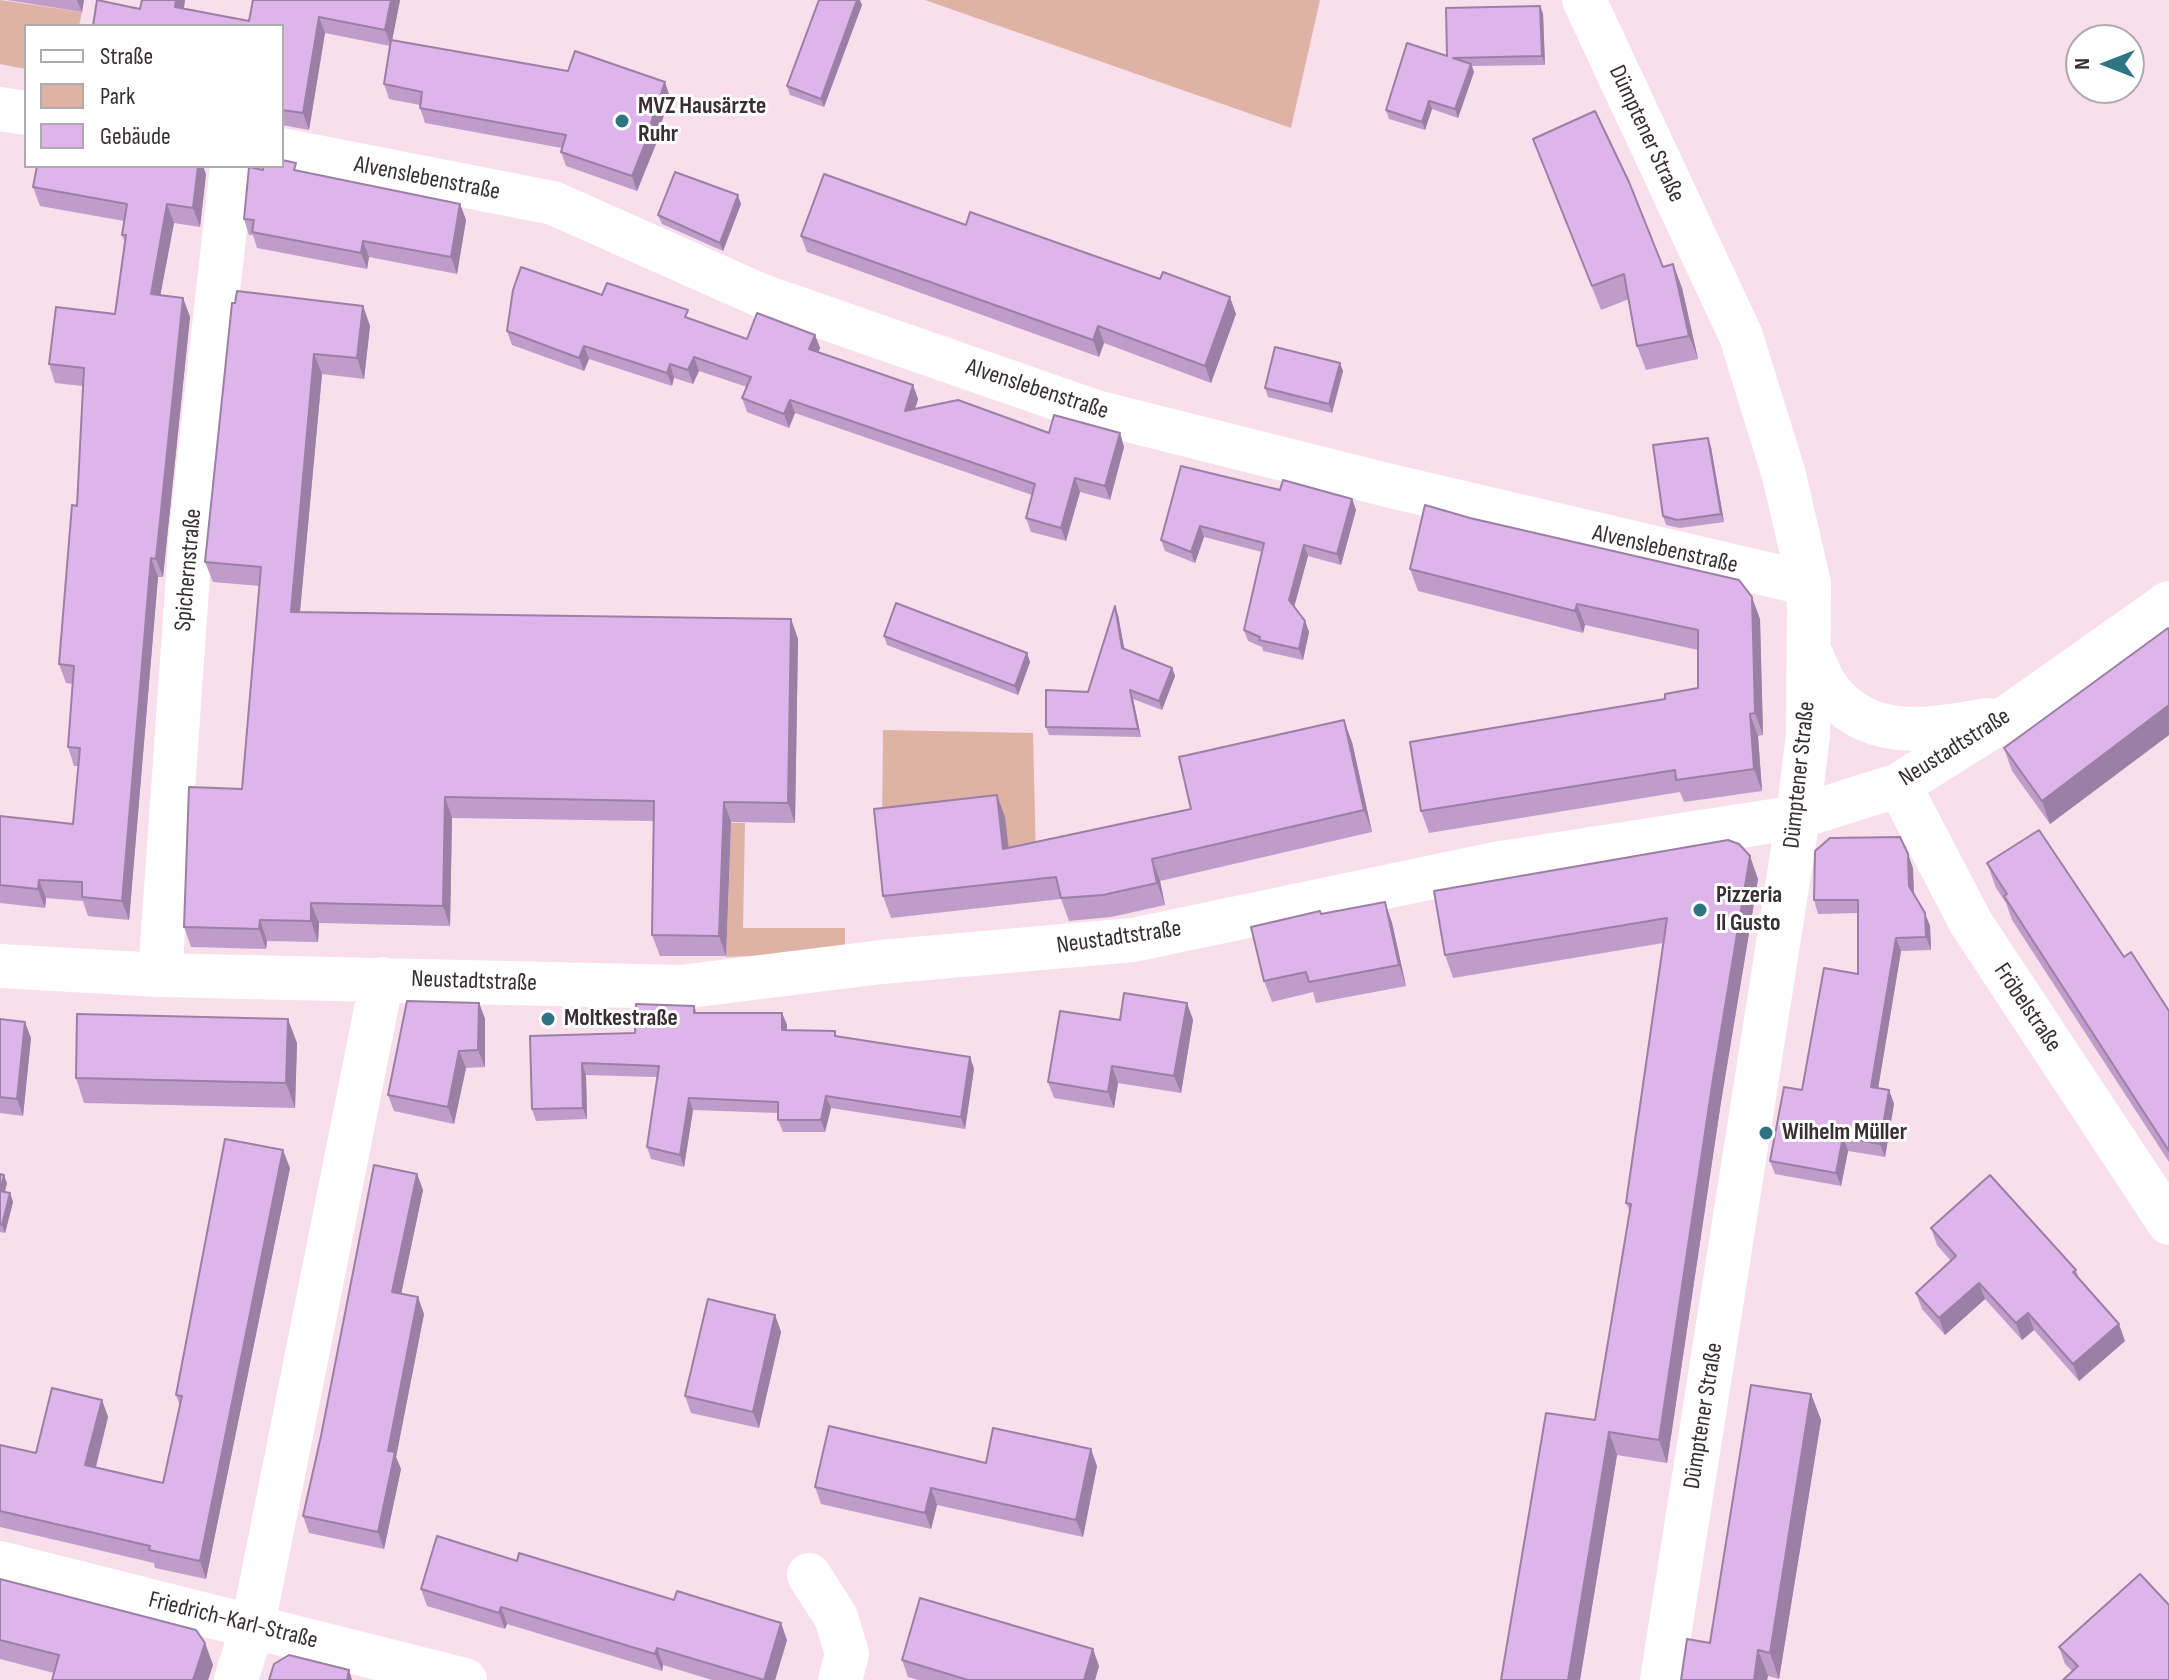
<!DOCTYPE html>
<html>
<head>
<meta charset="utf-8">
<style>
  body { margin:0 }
  #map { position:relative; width:2169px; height:1680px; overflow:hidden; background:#f9deec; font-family:"Sofia Sans Condensed",sans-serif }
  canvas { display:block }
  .legend { position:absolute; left:24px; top:24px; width:260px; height:144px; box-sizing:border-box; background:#fff; border:2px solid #afabad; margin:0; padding:10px 14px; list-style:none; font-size:24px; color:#382e33 }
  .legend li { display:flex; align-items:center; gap:16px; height:40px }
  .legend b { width:40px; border:2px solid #afabad }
  .north { position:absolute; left:2065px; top:24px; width:80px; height:80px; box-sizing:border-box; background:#fff; border:2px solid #afabad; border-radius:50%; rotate:270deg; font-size:22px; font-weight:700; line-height:32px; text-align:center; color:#382e33 }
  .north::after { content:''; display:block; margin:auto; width:28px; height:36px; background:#2f7482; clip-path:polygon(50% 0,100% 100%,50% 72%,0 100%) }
</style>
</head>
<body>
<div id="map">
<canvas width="2169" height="1680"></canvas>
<ul class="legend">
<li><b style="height:10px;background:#fff"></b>Straße</li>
<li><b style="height:22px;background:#deb2a5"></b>Park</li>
<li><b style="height:22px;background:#deb5eb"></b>Gebäude</li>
</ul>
<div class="north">N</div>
</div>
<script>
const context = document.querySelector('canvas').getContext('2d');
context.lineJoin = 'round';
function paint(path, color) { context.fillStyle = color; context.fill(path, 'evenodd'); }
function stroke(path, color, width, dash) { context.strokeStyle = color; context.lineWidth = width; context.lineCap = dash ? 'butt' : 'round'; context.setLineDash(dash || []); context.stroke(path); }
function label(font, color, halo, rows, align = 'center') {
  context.font = font + ' "Sofia Sans Condensed",sans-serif'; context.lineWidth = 6; context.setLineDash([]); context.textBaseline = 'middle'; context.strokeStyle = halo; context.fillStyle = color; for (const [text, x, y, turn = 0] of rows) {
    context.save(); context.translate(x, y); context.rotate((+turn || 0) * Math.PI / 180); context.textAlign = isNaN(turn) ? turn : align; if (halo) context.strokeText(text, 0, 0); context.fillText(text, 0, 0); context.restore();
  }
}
paint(new Path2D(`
  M0 0 82 12 79 26H26V69L0 64Z
  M925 0H1320L1291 128Z
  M883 730 1033 733 1036 859 882 831Z
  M731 823H745L743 928H845V952L726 957Z`), '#deb2a5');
stroke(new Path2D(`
  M1584 0 1741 336 1784 475 1809 584 1808 735 1798 817 1662 1680
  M0 109 26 113
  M282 150 553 203 762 296 1096 412 1391 486 1809 584
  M1810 652C1815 662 1819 676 1826 686 1866 743 1929 730 1987 720
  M1899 785 1971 923 2169 1223
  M0 966 160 975 681 987 881 962 1133 940 1495 864 1798 817 1899 785 2009 716 2169 603
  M160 975 191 532 232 166
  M0 1563 465 1680
  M809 1575 836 1617 847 1654 840 1680
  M236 1680 253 1625 382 979`), '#fff', 44);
paint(new Path2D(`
  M7 0H84L82 12Z
  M142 0H185L184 8 249 21 400 0 392 40 670 97 657 136 658 139 637 191 566 166 561 152 562 148 425 123 420 108V105L389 99 384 84 390 46 325 33 309 130 282 125V26L140 9Z
  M862 5 824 107 790 95 787 86Z
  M1540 6 1543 14 1545 65 1472 66 1474 72 1458 118 1432 109 1425 130 1389 119 1386 110 1447 56Z
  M1533 139 1663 267 1673 264 1682 288 1698 359 1646 370 1637 346 1629 299 1601 310Z
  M263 170 298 171 460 204 466 220 457 274 369 257 367 269 257 248 253 235H249L244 219Z
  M206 174 200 227 174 223 160 296 183 298 190 317 163 577H158L129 920 88 916 83 901 46 898 45 908 0 903V816L73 824 78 766H74L68 747 73 684 66 683 59 664 77 506 83 386 55 383 49 364 115 314 125 243 122 235 124 221 40 206 33 187Z
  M741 204 723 251 662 224 658 215Z
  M966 225 1236 314 1211 383 1104 343 1099 357 807 252 801 236Z
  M232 303 363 306 370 326 364 379 322 374 300 612 791 619 798 639 795 823 731 822 726 956H660L652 935 654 821 452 818 450 926 319 923 318 942 267 941 266 949 191 947 184 927 242 789 260 586 213 582 205 562Z
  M691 319 747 339 815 335 820 348 818 352 913 385 918 399 915 409 1049 433H1120L1124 447 1110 500 1080 492 1066 541 1031 532 1026 518 1032 495 795 413 789 428 747 412 742 398 747 387 699 371 693 384 674 378 672 386 589 359 584 371 512 345 507 331Z
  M1343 371 1332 413 1268 397 1265 388Z
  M1711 447 1724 522 1680 528 1666 525 1663 516Z
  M1280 490 1352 499 1356 510 1341 565 1308 556 1294 607 1305 621 1309 632 1303 660 1263 651 1262 647 1248 641 1244 630 1262 552 1204 537 1195 563 1165 551 1161 540Z
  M1410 569 1760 619 1763 735 1758 736 1762 791 1684 802 1680 792 1429 833 1421 811 1665 699 1698 688V650L1585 625 1583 633 1418 591Z
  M1118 615 1124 649 1172 668 1175 676 1162 710 1133 699 1141 737 1049 735 1046 727 1088 692Z
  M2169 631V735L2050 824 2012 771 2004 748Z
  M884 636 1027 653 1030 662 1018 695 887 645Z
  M1352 742 1372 832 1160 881 1165 905 1111 917 1069 921 1061 899 891 918 883 896 1005 817 1009 848 1191 809Z
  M1987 863 2124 957 2169 1011V1162L2012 920 2006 903 1996 888Z
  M1913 868 1914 894 1930 926 1931 950 1901 951 1878 1088 1889 1090 1894 1104 1885 1157 1848 1151 1841 1186 1775 1174 1770 1161 1802 1090 1858 974V913L1818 914 1814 900Z
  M1758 879 1721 1102 1667 1463 1617 1455 1580 1680H1501L1595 1420 1630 1212 1626 1203 1663 943 1453 978 1445 955Z
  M1385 902 1392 923 1406 986 1316 1003 1313 992 1272 1002 1264 981 1321 914Z
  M479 1003 485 1019V1067L466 1068 454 1124 394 1111 388 1095Z
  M1187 1003 1193 1020 1181 1093 1118 1083 1114 1108 1054 1098 1048 1082 1120 1020Z
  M694 1006 697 1013H782L787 1025 786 1030 835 1031 837 1036 970 1057 974 1069 965 1129 831 1108 825 1132H783L778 1120V1113L693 1110 684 1167 651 1159 647 1147 657 1077 586 1075 587 1119 536 1121 532 1109 530 1036 635 1033Z
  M0 1019 31 1038 23 1116 0 1113Z
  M297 1043 295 1108 84 1103 76 1078Z
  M290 1168 206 1579 155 1568 154 1563 0 1527V1445L36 1453 102 1400 108 1417 96 1467 163 1483 180 1406 176 1395Z
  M0 1174 7 1183 5 1192 10 1193 13 1202 5 1233 0 1232Z
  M417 1174 423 1190 401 1294 424 1314 396 1457 401 1469 384 1549 309 1533 303 1516Z
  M1931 1228 2076 1270 2079 1279 2125 1341 2079 1381 2034 1330 2022 1340 1985 1299 1945 1335 1922 1309 1916 1293 1951 1261 1937 1245Z
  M775 1315 781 1332 759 1428 691 1413 685 1396Z
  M1811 1394 1821 1420 1779 1679 1768 1676 1767 1680H1681L1710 1643Z
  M986 1463 1097 1466 1083 1537 937 1505 931 1529 821 1504 815 1487Z
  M517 1561 787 1640 775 1680H712L663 1665 662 1671 507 1624 505 1629 427 1606 421 1589Z
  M0 1579 205 1643 213 1665 208 1680H52L54 1673 0 1659Z
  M2169 1605 2072 1671 2065 1664 2059 1647Z
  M902 1660 1099 1666 1095 1680H918L908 1677Z`), '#bf9cca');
paint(new Path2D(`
  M77 0H84L82 12Z
  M176 0H185L181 23 175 7Z
  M391 0H400L391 46 385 30Z
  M857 0H860L862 5 824 107 821 99Z
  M1540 6 1543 14 1545 65 1542 56Z
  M319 17 325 33 309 130 303 113Z
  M1471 64 1474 72 1458 118 1455 109Z
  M665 82 670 97 657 136 658 139 637 191 632 176Z
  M1429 101 1432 109 1425 130 1422 122Z
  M198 166H203L206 174 200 227 193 208Z
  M738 195 741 204 723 251 720 243Z
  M167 204 174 223 157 313 151 294Z
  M460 204 466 220 457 274 451 257Z
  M363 241 369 257 367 269 361 253Z
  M1673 264 1682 288 1698 359 1689 336Z
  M1230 297 1236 314 1211 383 1205 366Z
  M183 298 190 317 163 577 156 559Z
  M363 306 370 326 364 379 357 358Z
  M1098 326 1104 343 1099 357 1093 340Z
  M815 335 820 348 814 363 809 349Z
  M584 346 589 359 584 371 579 358Z
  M314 354 322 374 298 632 291 612Z
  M694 357 699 371 693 384 688 370Z
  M1340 363 1343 371 1332 413 1329 404Z
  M670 364 674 378 672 386 667 373Z
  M913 385 918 399 910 425 905 411Z
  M790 400 795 413 789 428 784 414Z
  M1120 433 1124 447 1110 500 1105 486Z
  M1708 438 1711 447 1724 522 1721 514Z
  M1075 478 1080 492 1066 541 1061 528Z
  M1352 499 1356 510 1341 565 1337 554Z
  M1200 526 1204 537 1195 563 1191 552Z
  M1304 545 1308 556 1293 611 1289 600Z
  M151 558 158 577 129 920 122 901Z
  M1752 597 1760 619 1763 735 1755 713Z
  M1577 604 1585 625 1583 633 1575 611Z
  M1115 606 1118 615 1126 657 1122 648Z
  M791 619 798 639 795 823 788 803Z
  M1305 621 1309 632 1303 660 1299 649Z
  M1027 653 1030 662 1018 695 1015 686Z
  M1172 668 1175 676 1162 710 1159 701Z
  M1130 690 1133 699 1141 737 1138 729Z
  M2169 705V735L2050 824 2042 801Z
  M1750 714 1758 736 1762 791 1754 769Z
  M1344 720 1352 742 1372 832 1364 810Z
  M997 795 1005 817 1011 871 1003 849Z
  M445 797 452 818 450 926 443 906Z
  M724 802 731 822 726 956 719 936Z
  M1908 854 1913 868 1914 899 1909 886Z
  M1750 856 1758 879 1721 1102 1667 1463 1659 1440 1713 1079Z
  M1152 859 1160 881 1165 905 1157 883Z
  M39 880 46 898 45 908 38 889Z
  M1385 902 1392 923 1406 986 1399 965Z
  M311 903 319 923 318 942 311 921Z
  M1925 913 1930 926 1931 950 1926 937Z
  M260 920 267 941 266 949 259 929Z
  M1896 938 1901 951 1876 1101 1871 1087Z
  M479 1003 485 1019V1067L478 1050Z
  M1187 1003 1193 1020 1181 1093 1174 1076Z
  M782 1013 787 1025 786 1041 782 1030Z
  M288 1019 297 1043 295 1108 286 1083Z
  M25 1022 31 1038 23 1116 17 1099Z
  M459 1051 466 1068 454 1124 448 1107Z
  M970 1057 974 1069 965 1129 961 1117Z
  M582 1063 586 1075 587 1119 583 1108Z
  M1112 1066 1118 1083 1114 1108 1108 1092Z
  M1889 1090 1894 1104 1885 1157 1880 1144Z
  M826 1096 831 1108 825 1132 821 1120Z
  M689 1098 693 1110 684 1167 680 1155Z
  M1843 1137 1848 1151 1841 1186 1836 1173Z
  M283 1150 290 1168 206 1579 200 1561Z
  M417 1174 423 1190 398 1309 392 1292Z
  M4 1175 7 1183 3 1199 0 1191Z
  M10 1193 13 1202 5 1233 2 1225Z
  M1979 1283 1985 1299 1945 1335 1939 1318Z
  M418 1297 424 1314 396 1457 401 1469 384 1549 378 1532 388 1451Z
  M2028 1313 2034 1330 2022 1340 2016 1323Z
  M775 1315 781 1332 759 1428 753 1412Z
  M2119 1324 2125 1341 2079 1381 2073 1364Z
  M1811 1394 1821 1420 1779 1679 1770 1653Z
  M102 1400 108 1417 92 1482 85 1465Z
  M1609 1432 1617 1455 1580 1680H1568Z
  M1091 1449 1097 1466 1083 1537 1076 1520Z
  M931 1488 937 1505 931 1529 925 1513Z
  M501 1607 507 1624 505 1629 499 1613Z
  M781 1623 787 1640 775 1680H764Z
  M205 1643 213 1665 208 1680H193Z
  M657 1648 663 1665 662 1671 655 1654Z
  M1093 1649 1099 1666 1095 1680H1084Z
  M1758 1650 1768 1676 1767 1680H1754Z
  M349 1670 352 1680H347Z`), '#9b7fa4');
const building = new Path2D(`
  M97 0 140 9 142 0H176L175 7 249 21 253 0H391L385 30 319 17 303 113 282 110V26H93Z
  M819 0H857L821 99 787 86Z
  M1540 6 1542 56 1453 58 1471 64 1455 109 1429 101 1422 122 1386 110 1407 43 1447 56 1446 8Z
  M391 40 568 71 575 51 665 82 651 123 653 124 632 176 561 152 566 135 420 108 422 92 384 84Z
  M1595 111 1629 182 1663 267 1673 264 1689 336 1637 346 1624 274 1592 286 1533 139Z
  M282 160 296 163 294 170 460 204 451 257 363 241 361 253 252 232 254 220 244 219 249 167 263 170V166H282Z
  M37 166H198L193 208 167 204 151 294 183 298 156 559 151 558 122 901 82 897V882L39 880 38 889 0 885V816L73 824 80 748 68 747 74 666 59 664 72 505 77 506 84 368 49 364 56 307 115 314 126 235H122L127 204 33 187Z
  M675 172 738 195 720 243 658 215Z
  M824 174 966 225 970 212 1160 279 1163 272 1230 297 1205 366 1098 326 1093 340 801 236Z
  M521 267 602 295 607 283 688 310 685 317 747 339 757 313 815 335 809 349 913 385 905 411 958 400 1049 433 1054 415 1120 433 1105 486 1075 478 1061 528 1026 518 1035 484 790 400 784 414 742 398 751 377 694 357 688 370 670 364 667 373 584 346 579 358 507 331 513 290Z
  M237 291 363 306 357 358 314 354 291 612 791 619 788 803 724 802 719 936 652 935 654 801 445 797 443 906 311 903V921L260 920 259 929 184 927 189 787 242 789 261 567 205 562 232 303H235Z
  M1275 347 1340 363 1329 404 1265 388Z
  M1708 438 1721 514 1677 520 1663 516 1653 445Z
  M1181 466 1280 490 1283 480 1352 499 1337 554 1304 545 1289 600 1305 621 1299 649 1259 640 1260 637 1244 630 1264 543 1200 526 1191 552 1161 540Z
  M1425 505 1470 518 1739 580 1752 597 1755 713 1750 714 1754 769 1676 780 1675 770 1421 811 1410 742 1665 699V694L1698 688V630L1577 604 1575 611 1410 569Z
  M896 603 1027 653 1015 686 884 636Z
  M1115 606 1122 648 1172 668 1159 701 1130 690 1138 729 1046 727V690L1088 692Z
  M2168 628 2169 631V705L2042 801 2004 748Z
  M1344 720 1364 810 1152 859 1157 883 1103 895 1061 898 1056 877 883 896 874 809 997 795 1003 849 1191 809 1179 757Z
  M2039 830 2124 957 2131 952 2169 1011V1151L2004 896 2007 894 1987 863Z
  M1900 837 1908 854 1909 886 1925 913 1926 937 1896 938 1871 1087 1889 1090 1880 1144 1843 1137 1836 1173 1770 1161 1784 1087 1802 1090 1824 968 1858 974V900H1814L1815 851 1830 838Z
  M1728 840 1739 844 1750 856 1713 1079 1659 1440 1609 1432 1568 1680H1501L1546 1413 1595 1420 1631 1204 1626 1203 1667 918 1445 955 1434 891Z
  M1385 902 1399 965 1309 982 1306 972 1264 981 1251 927 1320 911 1321 914Z
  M1124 993 1187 1003 1174 1076 1112 1066 1108 1092 1048 1082 1060 1011 1120 1020Z
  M407 1001 479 1003 478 1050 459 1051 448 1107 388 1095Z
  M636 1004 694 1006V1013H782V1030L835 1031V1036L970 1057 961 1117 826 1096 821 1120H778V1102L689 1098 680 1155 647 1147 659 1066 582 1063 583 1108 532 1109 530 1036 635 1033Z
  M77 1014 288 1019 286 1083 76 1078Z
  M0 1019 25 1022 17 1099 0 1097Z
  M225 1139 283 1150 200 1561 149 1550 150 1546 0 1511V1445L36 1453 52 1388 102 1400 85 1465 163 1483 182 1396 176 1395Z
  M374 1165 417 1174 392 1292 418 1297 388 1451 395 1452 378 1532 303 1516 321 1436Z
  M0 1174 4 1175 0 1191 10 1193 2 1225 0 1224Z
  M1990 1175 2076 1270 2073 1272 2119 1324 2073 1364 2028 1313 2016 1323 1979 1283 1939 1318 1916 1293 1956 1256 1931 1228Z
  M708 1299 775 1315 753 1412 685 1396Z
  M1751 1385 1811 1394 1770 1653 1758 1650 1754 1680H1681L1687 1639 1710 1643Z
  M829 1426 986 1463 993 1428 1091 1449 1076 1520 931 1488 925 1513 815 1487Z
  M437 1536 517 1561 519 1553 674 1600 677 1591 781 1623 764 1680 657 1648 655 1654 501 1607 499 1613 421 1589Z
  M2140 1574 2169 1605V1680H2063L2078 1666 2059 1647Z
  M0 1579 196 1630 205 1643 193 1680H52L59 1655 0 1640Z
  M920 1598 1093 1649 1084 1680H968L902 1660Z
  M289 1655 349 1670 347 1680H269L274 1664Z`);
paint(building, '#deb5eb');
stroke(building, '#9b7fa4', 2);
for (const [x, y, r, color] of [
  [622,121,8,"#2f7482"],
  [1700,910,8,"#2f7482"],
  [548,1019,8,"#2f7482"],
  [1766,1133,8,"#2f7482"]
]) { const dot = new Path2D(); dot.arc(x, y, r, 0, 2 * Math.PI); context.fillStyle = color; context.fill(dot); stroke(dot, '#fff', 3); }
label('bold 24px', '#382e33', '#fff', [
  ["MVZ Hausärzte",638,107],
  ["Ruhr",638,135],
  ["Pizzeria",1716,896],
  ["Il Gusto",1716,924],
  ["Moltkestraße",564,1019],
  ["Wilhelm Müller",1782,1133]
], 'left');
label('24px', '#382e33', '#fff', [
  ["Dümptener Straße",1646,134,65],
  ["Alvenslebenstraße",427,179,11],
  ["Alvenslebenstraße",1037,390,18],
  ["Alvenslebenstraße",1665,550,13],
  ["Spichernstraße",189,570,-85],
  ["Neustadtstraße",1955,748,-32],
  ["Dümptener Straße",1800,775,-84],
  ["Neustadtstraße",1119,938,-8],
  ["Neustadtstraße",474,982,2],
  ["Fröbelstraße",2027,1008,56],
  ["Dümptener Straße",1704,1416,-81],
  ["Friedrich-Karl-Straße",233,1621,14]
]);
</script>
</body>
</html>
